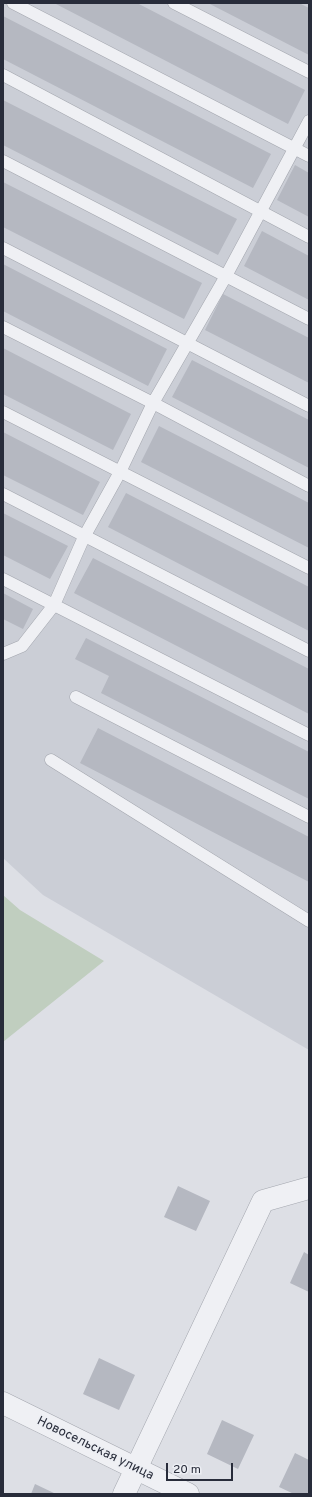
<!DOCTYPE html>
<html>
<head>
<meta charset="utf-8">
<style>
  body { margin:0 }
  #map { position:relative; width:312px; height:1497px; overflow:hidden; background:#dddfe5; font-family:Overpass,sans-serif }
  canvas { display:block }
  .frame { position:absolute; inset:0; border:4px solid #282c3a; pointer-events:none }
  .scale { position:absolute; left:166px; top:1463px; width:67px; height:18px; box-sizing:border-box; border:2px solid #282c3a; border-top:0; padding-left:5px; font-size:12px; line-height:14px; white-space:nowrap; color:#282c3a; -webkit-text-stroke:3px #eceef3; paint-order:stroke }
</style>
</head>
<body>
<div id="map">
<canvas width="312" height="1497"></canvas>
<div class="frame"></div>
<div class="scale">20 m</div>
</div>
<script>
const context = document.querySelector('canvas').getContext('2d');
context.lineJoin = 'round';
function paint(path, color) { context.fillStyle = color; context.fill(path, 'evenodd'); }
function stroke(path, color, width, dash) { context.strokeStyle = color; context.lineWidth = width; context.lineCap = dash ? 'butt' : 'round'; context.setLineDash(dash || []); context.stroke(path); }
function label(font, color, halo, rows, align = 'center') {
  context.font = font + ' Overpass,sans-serif'; context.lineWidth = 3; context.setLineDash([]); context.textBaseline = 'middle'; context.strokeStyle = halo; context.fillStyle = color; for (const [text, x, y, turn = 0] of rows) {
    context.save(); context.translate(x, y); context.rotate((+turn || 0) * Math.PI / 180); context.textAlign = isNaN(turn) ? turn : align; if (halo) context.strokeText(text, 0, 0); context.fillText(text, 0, 0); context.restore();
  }
}
paint(new Path2D(`
  M3 3H309V1050L43 895 3 858Z`), '#cbced6');
paint(new Path2D(`
  M3 895 20 910 104 961 3 1042Z`), '#c0cebf');
paint(new Path2D(`
  M54 3H137L305 90 288 124Z
  M208 3H299L309 8V55Z
  M3 16 271 154 253 188 3 59Z
  M3 100 237 219 218 255 3 145Z
  M295 165 309 173V217L277 200Z
  M3 182 202 283 184 319 3 227Z
  M262 231 309 256V300L244 266Z
  M3 264 167 349 148 386 3 311Z
  M223 294 309 338V383L205 330Z
  M3 348 131 414 113 450 3 394Z
  M192 360 309 420V468L172 397Z
  M159 426 309 503V548L141 462Z
  M3 432 100 482 83 515 3 475Z
  M126 493 309 587V631L108 527Z
  M3 513 68 546 50 579 3 555Z
  M93 558 309 669V714L74 593Z
  M3 593 33 609 23 629 3 619Z
  M86 638 309 752V799L101 693 109 676 75 659Z
  M98 728 309 837V882L80 763Z
  M178 1186 210 1201 196 1231 164 1217Z
  M304 1252 309 1255V1292L290 1283Z
  M99 1358 135 1375 119 1410 83 1394Z
  M222 1420 254 1435 238 1469 207 1454Z
  M295 1453 309 1460V1494H294L279 1487Z
  M35 1484 56 1494H31Z`), '#b5b8c1');
const lane = new Path2D(`
  M13 3 309 156
  M174 3 309 72
  M3 75 309 237
  M3 161 309 319
  M3 248 309 406
  M3 327 153 403 309 486
  M3 412 309 568
  M3 494 309 651
  M3 579 309 735
  M3 654 22 646 54 605 84 537 120 472 153 403 226 276 309 121
  M76 697 309 817
  M51 760 309 921`);
const street = new Path2D(`
  M3 1403 188 1494
  M124 1494 263 1201 309 1188`);
stroke(lane, '#a3a6ae', 13);
stroke(street, '#a3a6ae', 23);
stroke(lane, '#eff0f4', 12);
stroke(street, '#eff0f4', 22);
label('13px', '#282c3a', '#eceef3', [
  ["Новосельская улица",95,1449,26]
]);
</script>
</body>
</html>
